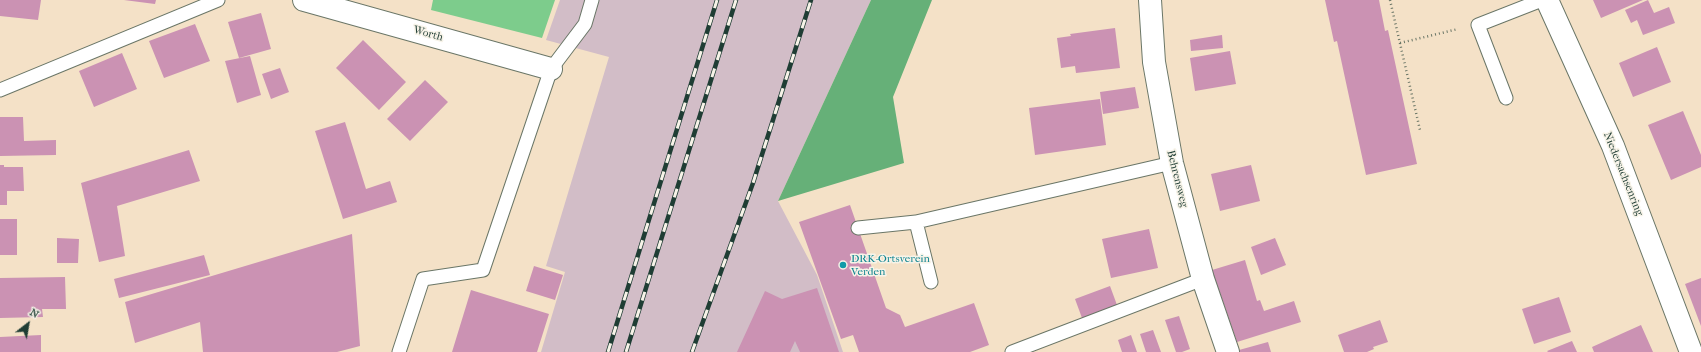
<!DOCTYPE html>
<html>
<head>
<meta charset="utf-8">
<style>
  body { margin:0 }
  #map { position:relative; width:1701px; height:352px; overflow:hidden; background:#f4e1c7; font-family:"IM FELL French Canon",serif }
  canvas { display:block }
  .north { position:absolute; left:8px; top:304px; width:40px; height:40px; -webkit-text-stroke:3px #f7f3e8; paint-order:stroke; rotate:31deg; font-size:11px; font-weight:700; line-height:16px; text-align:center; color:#1f3d34 }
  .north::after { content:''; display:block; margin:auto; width:14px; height:18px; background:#1f3d34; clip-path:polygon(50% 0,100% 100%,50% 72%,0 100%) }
</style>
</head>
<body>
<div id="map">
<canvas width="1701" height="352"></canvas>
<div class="north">N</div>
</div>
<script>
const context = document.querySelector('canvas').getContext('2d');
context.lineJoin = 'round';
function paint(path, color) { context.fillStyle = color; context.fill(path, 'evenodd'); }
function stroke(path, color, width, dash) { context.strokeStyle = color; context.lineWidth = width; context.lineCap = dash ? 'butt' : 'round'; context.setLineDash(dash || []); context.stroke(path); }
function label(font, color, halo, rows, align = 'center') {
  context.font = font + ' "IM FELL French Canon",serif'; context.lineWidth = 3; context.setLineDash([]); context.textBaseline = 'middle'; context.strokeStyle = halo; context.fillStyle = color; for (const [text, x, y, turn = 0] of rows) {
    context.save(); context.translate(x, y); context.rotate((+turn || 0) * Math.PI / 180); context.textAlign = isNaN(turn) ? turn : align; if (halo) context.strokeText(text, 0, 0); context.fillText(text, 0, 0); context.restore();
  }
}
paint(new Path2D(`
  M560 0H871L778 201 817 275 843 352H541L565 272 546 266 609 57 546 40Z`), '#d2bdc7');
paint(new Path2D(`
  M433 0H555L542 38 431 10Z`), '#7dcc8c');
paint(new Path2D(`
  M871 0H932L893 97 904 163 778 201Z`), '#66b078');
paint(new Path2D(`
  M0 0H41L38 20 0 16Z
  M124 0H156L155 4Z
  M1325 0H1379L1385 31 1388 30 1417 164 1366 175 1337 41 1334 42Z
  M1593 0H1643L1601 18Z
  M1648 0 1654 13 1669 7 1675 23 1643 35 1637 20 1631 23 1625 10Z
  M261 13 271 49 239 58 228 22Z
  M195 24 210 61 164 78 149 41Z
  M1115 28 1120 68 1076 73 1075 66 1061 68 1057 38 1071 36 1070 34Z
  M1222 35 1223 48 1191 51 1190 40Z
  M363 40 406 82 379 110 336 68Z
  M1657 47 1671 82 1633 97 1619 63Z
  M1230 51 1236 84 1195 91 1190 58Z
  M122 53 137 89 94 107 79 71Z
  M250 56 261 95 237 103 225 61Z
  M280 68 289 92 271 99 262 74Z
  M425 80 448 102 410 141 387 119Z
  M1135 87 1139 108 1103 114 1100 92Z
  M1100 99 1106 145 1035 155 1029 108Z
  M1683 111 1701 155V167L1671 180 1648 125Z
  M0 117H23L24 141 56 140V155L0 156Z
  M345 122 366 189 390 181 397 202 343 219 315 131Z
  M189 150 200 181 117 206 125 256 99 262 81 183Z
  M0 165H4V167H23L24 191H7V205H0Z
  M1251 165 1260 201 1220 211 1211 174Z
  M850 205 886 308 900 315 905 327 974 303 989 345 970 352H859L853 335 841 339 799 222Z
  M0 219H17V255H0Z
  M1149 229 1158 268 1111 278 1102 239Z
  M352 234 360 346 337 352H203L200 322 135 343 125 302Z
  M57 238 79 239 78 263H57Z
  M1275 238 1286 265 1261 275 1251 247Z
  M204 255 210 275 119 298 114 279Z
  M1245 260 1257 301 1260 300 1264 311 1294 301 1301 322 1237 342 1212 270Z
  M534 266 563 275 555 300 526 291Z
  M65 277 66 309H42L43 317 0 318V278Z
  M1701 278V326L1685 284Z
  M1110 286 1117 305 1082 318 1075 299Z
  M817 288 839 352H800L795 341 790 352H737L765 291 782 299Z
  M471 290 549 314 537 352H452Z
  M1559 297 1571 332 1534 344 1522 309Z
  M1179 316 1190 349 1182 352H1176L1165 320Z
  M1380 320 1388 342 1373 347 1374 349 1367 352H1344L1338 335Z
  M1641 325 1653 352H1594L1592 347Z
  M1153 330 1161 352H1146L1140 334Z
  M41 335V352H0V337Z
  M1131 335 1137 352H1122L1118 340Z
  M1572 341 1577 352H1548L1547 351Z
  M1268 342 1271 352H1240L1239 350Z`), '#cb92b3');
const service = new Path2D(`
  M0 90 218 0
  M1506 98 1478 25 1542 0
  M858 228 916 222
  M931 282 916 222 1172 163
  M399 352 423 279 483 270 551 69 585 24 592 0
  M1012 352 1203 279`);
const minor = new Path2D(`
  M304 0 551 69
  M1150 0 1154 62 1172 163 1203 279 1228 352
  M1547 0 1613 146 1691 352`);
stroke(service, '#6a7667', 15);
stroke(minor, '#6a7667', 24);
stroke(new Path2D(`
  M1390 0 1420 130
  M1400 43 1458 29`), '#6a7667', 2.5, [1, 3]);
stroke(service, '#fff', 13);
stroke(minor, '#fff', 22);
const rail = new Path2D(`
  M608 352 717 0
  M626 352 736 0
  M692 352 753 183 811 0`);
stroke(rail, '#1f3d34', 4.5);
stroke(rail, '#f7f3e8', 3, [9]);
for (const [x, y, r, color] of [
  [843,265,4,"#0f9aa8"]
]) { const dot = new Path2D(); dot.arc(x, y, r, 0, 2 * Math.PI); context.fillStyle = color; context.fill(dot); stroke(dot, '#f7f3e8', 1.5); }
label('11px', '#1f3d34', '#f7f3e8', [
  ["Worth",428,34,16],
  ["Niedersachsenring",1623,174,68],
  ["Behrensweg",1177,179,76]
]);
label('11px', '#0d838f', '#f7f3e8', [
  ["DRK-Ortsverein",851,259],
  ["Verden",851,272]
], 'left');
</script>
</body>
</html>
